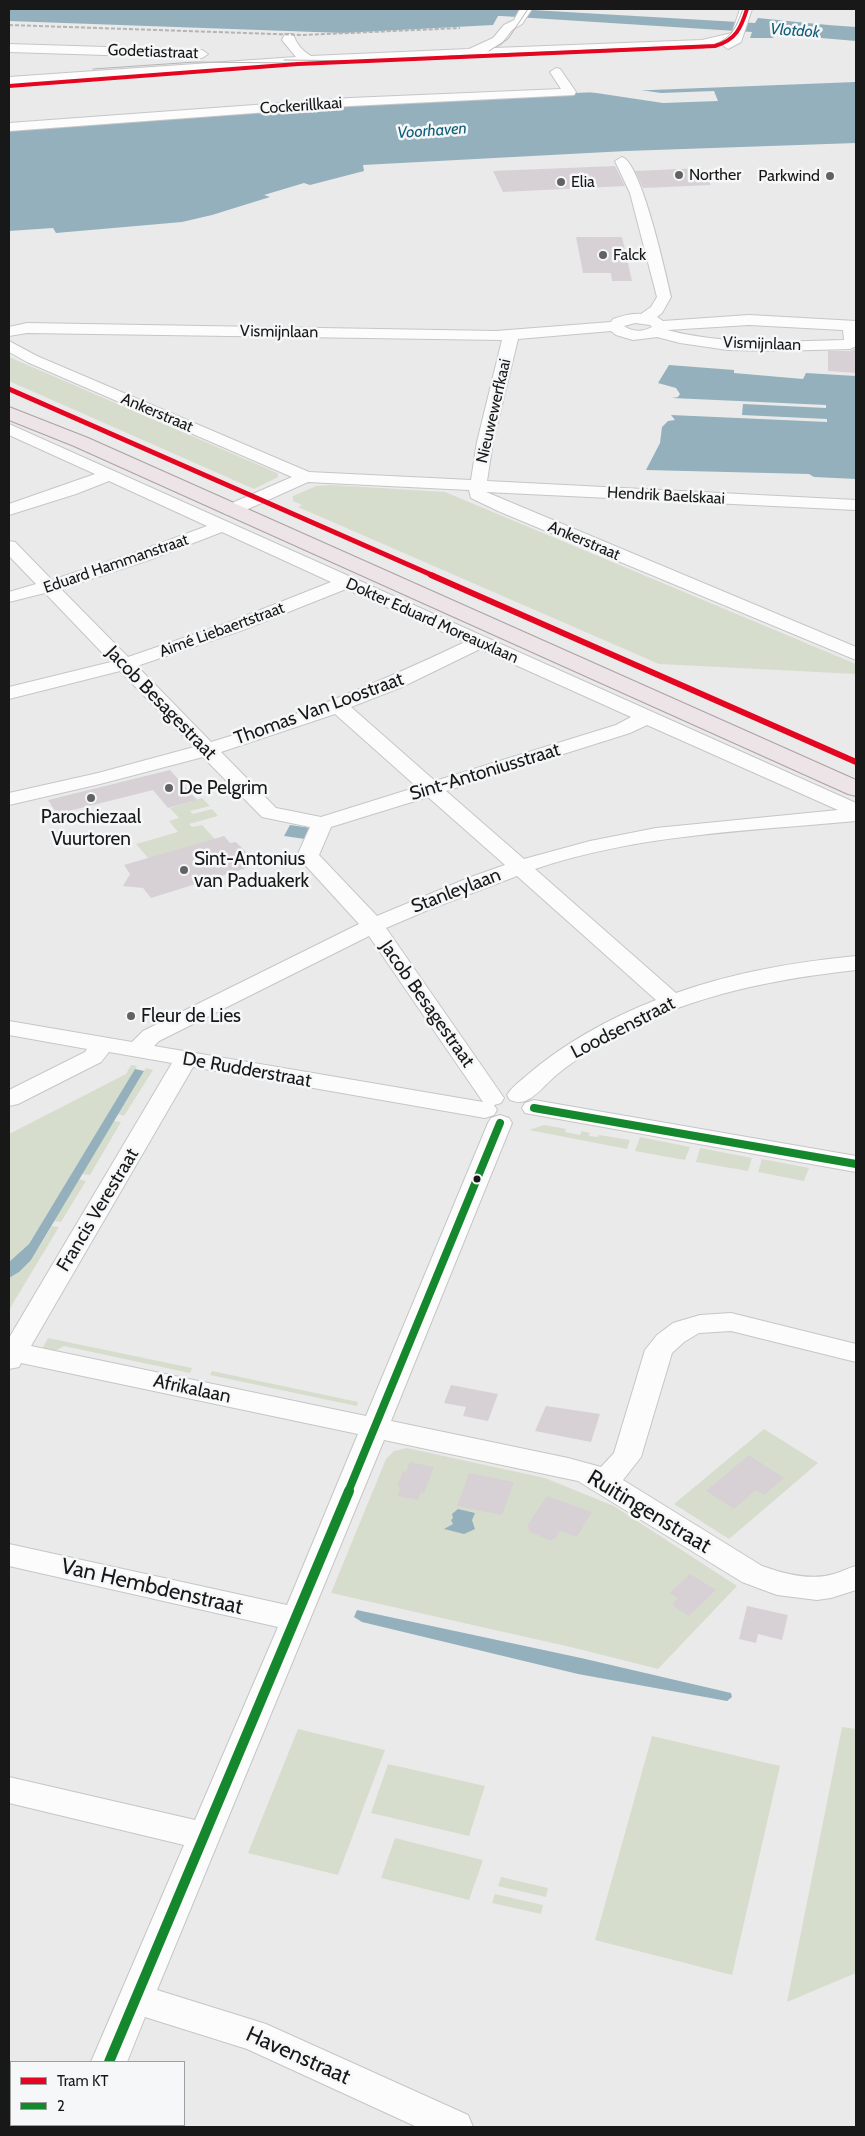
<!DOCTYPE html>
<html>
<head>
<meta charset="utf-8">
<style>
  body { margin:0 }
  #map { position:relative; width:865px; height:2136px; overflow:hidden; background:#eaeaea; font-family:Cabin,sans-serif }
  canvas { display:block }
  .frame { position:absolute; inset:0; border:10px solid #181818; pointer-events:none }
  .legend { position:absolute; left:10px; top:2061px; width:175px; height:65px; box-sizing:border-box; background:#f6f7f8; border:1px solid #9d9e9e; margin:0; padding:6px 9px; list-style:none; font-size:15px; color:#181818 }
  .legend li { display:flex; align-items:center; gap:10px; height:25px }
  .legend b { width:25px; border:1px solid #9d9e9e }
</style>
</head>
<body>
<div id="map">
<canvas width="865" height="2136"></canvas>
<div class="frame"></div>
<ul class="legend">
<li><b style="height:6px;background:#e40521"></b>Tram KT</li>
<li><b style="height:6px;background:#15882e"></b>2</li>
</ul>
</div>
<script>
const context = document.querySelector('canvas').getContext('2d');
context.lineJoin = 'round';
function paint(path, color) { context.fillStyle = color; context.fill(path, 'evenodd'); }
function stroke(path, color, width, dash) { context.strokeStyle = color; context.lineWidth = width; context.lineCap = dash ? 'butt' : 'round'; context.setLineDash(dash || []); context.stroke(path); }
function label(font, color, halo, rows, align = 'center') {
  context.font = font + ' Cabin,sans-serif'; context.lineWidth = 5; context.setLineDash([]); context.textBaseline = 'middle'; context.strokeStyle = halo; context.fillStyle = color; for (const [text, x, y, turn = 0] of rows) {
    context.save(); context.translate(x, y); context.rotate((+turn || 0) * Math.PI / 180); context.textAlign = isNaN(turn) ? turn : align; if (halo) context.strokeText(text, 0, 0); context.fillText(text, 0, 0); context.restore();
  }
}
paint(new Path2D(`
  M9 357 275 472 278 474V477L254 489 9 381Z
  M331 485 445 492 856 664V674L659 664 298 507 302 505 293 501V496L316 486Z
  M202 798 210 806 190 811 193 814 212 809 218 816 189 824 192 827 202 825 215 839 149 859 136 844 178 832 169 821 179 818 170 808Z
  M131 1065 137 1066 29 1244 9 1262V1134L126 1074Z
  M146 1068 153 1070 124 1116 118 1114Z
  M114 1121 121 1122 90 1175 81 1174Z
  M544 1125 566 1129 565 1132 580 1135 582 1131 590 1133 589 1136 598 1137 599 1135 630 1140 627 1149 529 1130Z
  M640 1137 690 1147 685 1160 635 1151Z
  M700 1148 752 1158 748 1171 696 1162Z
  M762 1159 809 1168 804 1181 758 1172Z
  M79 1179 86 1181 61 1222 54 1221Z
  M52 1226 59 1227 9 1310V1278C30 1266 39 1247 52 1226Z
  M48 1338 192 1368 190 1373 64 1346 55 1351 42 1349Z
  M212 1371 358 1402 357 1406 347 1404 210 1375Z
  M764 1429 818 1463 729 1539 674 1504Z
  M407 1448 545 1478 614 1506 737 1586 658 1669 579 1649 331 1593 386 1459 394 1451Z
  M842 1727 856 1729V1973L787 2002Z
  M298 1729 385 1750 338 1875 248 1853Z
  M652 1736 780 1766 732 1975 595 1940Z
  M388 1764 485 1786 469 1836 371 1813Z
  M395 1838 483 1860 469 1900 381 1878Z
  M501 1877 548 1888 546 1897 498 1886Z
  M495 1894 543 1905 541 1914 492 1903Z`), '#d7ddcd');
paint(new Path2D(`
  M9 9H515L755 23 758 18C791 21 823 25 856 27V41L775 34 773 38H750L752 32 501 16H498L493 25 343 33 9 21Z
  M856 82V143L626 151 363 165 364 171 310 185 304 183 264 195 270 197 212 215 182 222 56 233 53 228 9 231V131L367 105 574 93Z
  M669 365 734 370V373L803 379 806 373 856 376V479L814 477 809 474 646 470 660 443 662 427 668 421 675 420 671 415 827 422V419L742 415 743 404 826 408V405L672 398 678 397 680 394 676 388 658 383Z
  M290 825 311 828 305 839 284 836Z
  M135 1069 144 1071 31 1260 19 1272 9 1278V1262L29 1244Z
  M458 1509 475 1513 472 1520 475 1529 464 1534 444 1529 453 1524 451 1520 453 1518 452 1514Z
  M357 1610 581 1658 731 1693 732 1697 727 1701 578 1674 362 1622 354 1617Z`), '#94b0bc');
paint(new Path2D(`
  M627 88 661 93 714 91 718 101 663 103 583 91Z`), '#eaeaea');
paint(new Path2D(`
  M615 166 625 186 503 192 493 171Z
  M702 168 711 185 643 188 635 171Z
  M576 237H622L632 281H612L611 273H583Z
  M856 348V373L828 371V351H850Z
  M170 770 197 800 168 808 153 790 57 814 48 800Z
  M224 836 230 843 236 842 251 857 246 859 253 866 151 898 143 888 123 886 130 874 124 865Z
  M451 1385 498 1394 488 1421 463 1416 466 1407 444 1403Z
  M546 1406 600 1414 591 1442 535 1431Z
  M749 1455 784 1478 764 1495 756 1490 734 1509 706 1491Z
  M410 1462 434 1467 424 1493 421 1492 418 1500 397 1496 401 1487 397 1486 403 1471 406 1472Z
  M469 1473 514 1482 502 1515 457 1506Z
  M547 1496 592 1512 577 1537 560 1531 555 1539 549 1540 530 1532 527 1526Z
  M690 1574 716 1590 689 1616 672 1605 678 1598 670 1593Z
  M747 1606 788 1615 782 1640 758 1634 756 1643 739 1639Z`), '#d7d1d6');
const minor = new Path2D(`
  M520 9H532L522 24 512 30 501 44 494 48 702 40 732 33 740 9H752L741 42 728 49 722 45 724 42 702 48 328 62 9 85V77L296 57 282 40 285 34H293C297 44 300 49 311 56L469 49 493 38 504 25 514 20Z
  M9 44 202 50 208 54 202 58 9 52Z
  M556 68 560 69 574 89 576 92 574 95 350 106 9 131V123L350 98 561 89 550 72Z
  M622 157C641 162 666 275 671 297L662 313 657 317 663 321 749 315 856 321V346L850 349 777 351 728 350 680 343 657 337 633 340 616 335 611 331 518 339 493 442 487 481 856 500V510L486 492 856 647V660L498 511 471 498 469 490 308 482 237 514 231 515 225 514 222 510 225 506 292 477 27 362 9 352V341L37 356 309 472 471 480 477 442 502 340 27 333 9 336V327L27 323 496 331 611 322 613 319C622 316 632 313 641 314L651 307 657 297 630 193 615 161ZM635 323 650 325 652 327C643 332 632 332 624 326ZM749 325 843 330 844 340C784 342 725 345 667 330Z
  M9 424 856 803V821C748 831 639 834 535 869L676 993C734 972 795 962 856 956V970C766 980 677 998 598 1046 583 1055 568 1065 554 1077 546 1084 536 1097 525 1101 520 1103 516 1102 510 1100L507 1095C512 1087 519 1082 526 1076 564 1043 610 1018 656 1000L517 876 428 910 386 928 504 1098 501 1103 494 1105 497 1110 494 1115 485 1118 193 1067 31 1346 366 1416 488 1123 491 1118 500 1115 509 1118 512 1123 391 1421 568 1458 601 1467 614 1453 645 1350 657 1335 673 1323 700 1315 731 1313 856 1344V1362L731 1331 699 1333 684 1342 672 1353 641 1457 623 1480 762 1566C784 1574 811 1581 834 1574 841 1572 848 1568 856 1566V1590L831 1598 817 1600 777 1595 742 1582 578 1481 384 1440 157 1990 266 2024 468 2115 473 2127H417L247 2049 145 2017 127 2062H91L184 1845 9 1803V1777L195 1820 278 1627 9 1566V1544L287 1605 358 1434 21 1363 19 1367 9 1369V1338L172 1063 109 1052 101 1062 18 1104 9 1106V1090L85 1052 87 1049 9 1035V1021L132 1042 143 1031 359 924 297 856 310 827 262 817 203 757 100 784 9 805V793L98 773 194 747 120 671 9 699V687L111 662 45 593 9 602V592L36 584 9 556V541L15 542 52 580 137 552 207 526 109 481 76 494 9 515V504L95 474 9 435ZM222 532 331 582 230 622 128 657 61 589 149 560ZM346 589 465 642C381 682 300 716 211 742L137 666 243 630ZM480 649 631 717 616 725 435 781 351 707 402 687ZM335 714 417 787 321 817 276 808 221 752ZM647 725 838 810 656 828 590 841 524 859 446 791 630 733ZM428 797 505 865 468 878 377 916 319 855 331 827ZM369 936 483 1102 154 1046 159 1041Z
  M534 1100 856 1156V1172L525 1113 522 1108 525 1103Z
  M65 2125H101L100 2127H64Z`);
const major = new Path2D(`
  M9 407 88 438 856 780V796L848 794 74 446 9 420Z`);
stroke(minor, '#c6c6c6', 2);
stroke(major, '#aca0a4', 2);
paint(minor, '#fcfcfc');
paint(major, '#ece4e7');
stroke(new Path2D(`
  M489 51 508 39 528 9
  M449 56 712 45C732 39 736 27 743 9
  M284 60 369 61
  M93 69 195 62 292 63`), '#b4b4b4', 1);
stroke(new Path2D(`
  M9 25 304 35 460 28`), '#b4b4b4', 2, [4, 2]);
stroke(new Path2D(`
  M534 1108 856 1164
  M348 1492 500 1123`), '#15882e', 8);
stroke(new Path2D(`
  M109 2062 349 1491`), '#15882e', 10);
stroke(new Path2D(`
  M9 86 298 64 715 46C736 40 741 28 747 9`), '#e40521', 4);
stroke(new Path2D(`
  M9 389 434 576`), '#e40521', 5);
stroke(new Path2D(`
  M431 575 856 762`), '#e40521', 6);
for (const [x, y, r, color] of [
  [679,175,5,"#626262"],
  [830,176,5,"#626262"],
  [561,182,5,"#626262"],
  [603,255,5,"#626262"],
  [169,788,5,"#626262"],
  [91,798,5,"#626262"],
  [184,870,5,"#626262"],
  [131,1016,5,"#626262"],
  [477,1179,4.5,"#181818"]
]) { const dot = new Path2D(); dot.arc(x, y, r, 0, 2 * Math.PI); context.fillStyle = color; context.fill(dot); stroke(dot, '#f6f7f8', 2); }
label('italic 16px', '#0f5d77', '#f6f7f8', [
  ["Vlotdok",795,31,4],
  ["Voorhaven",432,131,-4]
]);
label('16px', '#181818', '#f6f7f8', [
  ["Godetiastraat",153,52,2],
  ["Cockerillkaai",301,106,-4],
  ["Vismijnlaan",279,332,1],
  ["Vismijnlaan",762,344,2],
  ["Nieuwewerfkaai",494,411,-77],
  ["Ankerstraat",157,413,23],
  ["Hendrik Baelskaai",666,496,3],
  ["Ankerstraat",584,541,23],
  ["Eduard Hammanstraat",116,564,-19],
  ["Dokter Eduard Moreauxlaan",432,621,24],
  ["Aimé Liebaertstraat",222,630,-20]
]);
label('16px', '#181818', '#f6f7f8', [
  ["Norther",689,175],
  ["Parkwind",820,176,"right"],
  ["Elia",571,182],
  ["Falck",613,255]
], 'left');
label('19px', '#181818', '#f6f7f8', [
  ["Jacob Besagestraat",161,703,46],
  ["Thomas Van Loostraat",319,709,-20],
  ["Sint-Antoniusstraat",485,772,-17],
  ["Stanleylaan",456,891,-21],
  ["Jacob Besagestraat",427,1004,55],
  ["Loodsenstraat",623,1028,-27],
  ["De Rudderstraat",247,1070,10],
  ["Francis Verestraat",98,1210,-59],
  ["Afrikalaan",192,1389,12]
]);
label('19px', '#181818', '#f6f7f8', [
  ["De Pelgrim",179,788],
  ["Parochiezaal",91,817,"center"],
  ["Vuurtoren",91,839,"center"],
  ["Sint-Antonius",194,859],
  ["van Paduakerk",194,881],
  ["Fleur de Lies",141,1016]
], 'left');
label('22px', '#181818', '#f6f7f8', [
  ["Ruitingenstraat",649,1512,31],
  ["Van Hembdenstraat",152,1587,13],
  ["Havenstraat",298,2056,24]
]);
</script>
</body>
</html>
